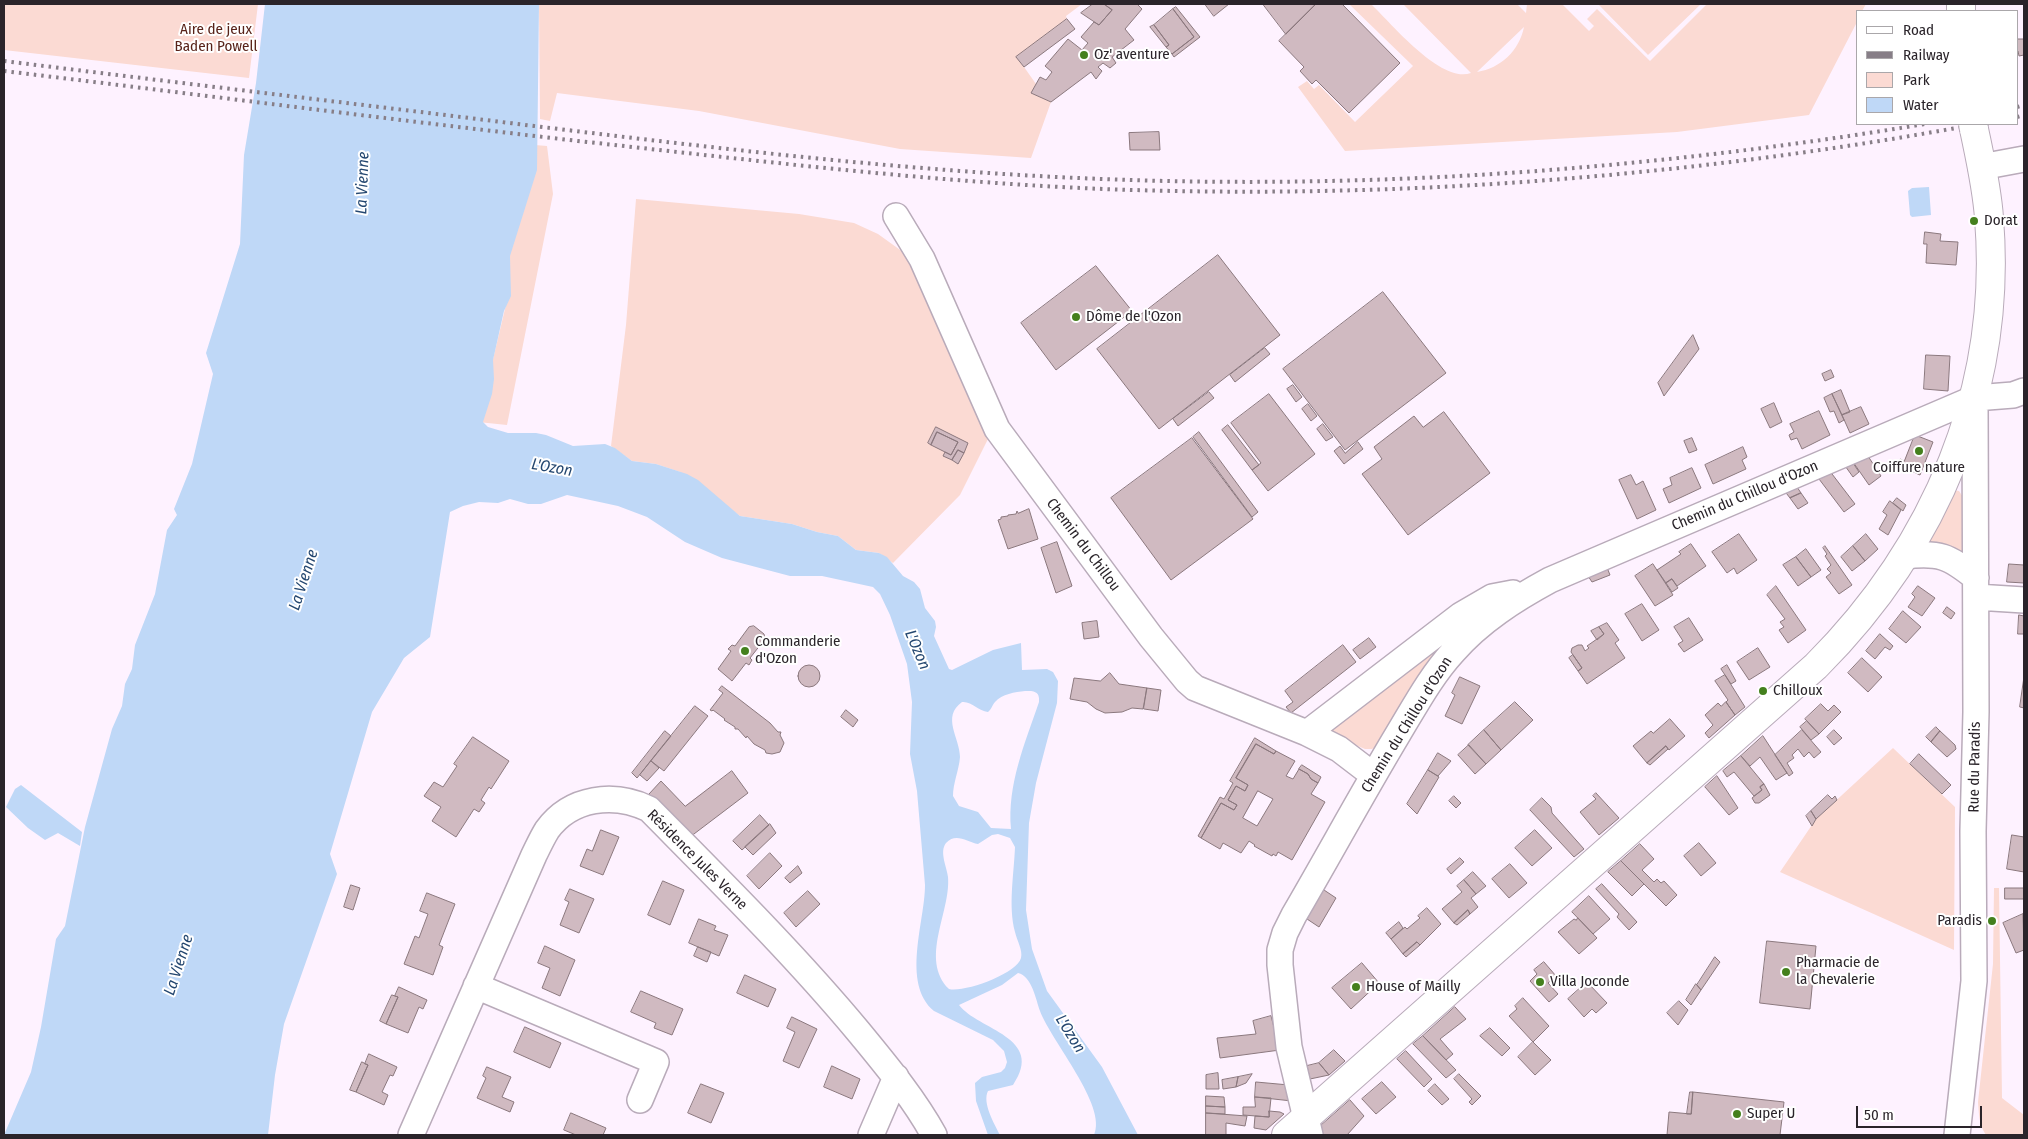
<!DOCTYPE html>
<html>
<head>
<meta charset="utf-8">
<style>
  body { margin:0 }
  #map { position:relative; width:2028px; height:1139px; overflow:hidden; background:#fef2ff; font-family:"Fira Sans Condensed",sans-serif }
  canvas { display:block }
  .frame { position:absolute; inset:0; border:5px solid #2a242a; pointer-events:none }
  .legend { position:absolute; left:1856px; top:10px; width:162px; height:115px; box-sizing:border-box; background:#fff; border:1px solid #aaa7aa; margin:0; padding:6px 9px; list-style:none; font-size:15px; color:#2a242a }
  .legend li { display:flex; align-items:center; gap:10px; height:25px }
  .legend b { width:25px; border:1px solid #aaa7aa }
  .scale { position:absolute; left:1856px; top:1106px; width:126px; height:22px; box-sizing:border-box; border:2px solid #2a242a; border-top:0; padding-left:6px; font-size:15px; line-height:18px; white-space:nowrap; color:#2a242a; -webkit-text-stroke:4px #fff; paint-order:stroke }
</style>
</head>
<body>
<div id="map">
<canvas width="2028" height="1139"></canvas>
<div class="frame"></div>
<ul class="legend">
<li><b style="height:6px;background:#fff"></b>Road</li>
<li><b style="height:6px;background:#877e87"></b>Railway</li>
<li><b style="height:14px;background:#fbdad3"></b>Park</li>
<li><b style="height:14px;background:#bfd8f7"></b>Water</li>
</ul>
<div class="scale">50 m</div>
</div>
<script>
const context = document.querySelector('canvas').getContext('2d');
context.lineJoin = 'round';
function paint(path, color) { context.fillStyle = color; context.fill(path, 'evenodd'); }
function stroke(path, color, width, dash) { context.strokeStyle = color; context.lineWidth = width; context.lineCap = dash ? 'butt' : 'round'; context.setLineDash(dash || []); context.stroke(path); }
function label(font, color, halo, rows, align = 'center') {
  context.font = font + ' "Fira Sans Condensed",sans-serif'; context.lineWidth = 4; context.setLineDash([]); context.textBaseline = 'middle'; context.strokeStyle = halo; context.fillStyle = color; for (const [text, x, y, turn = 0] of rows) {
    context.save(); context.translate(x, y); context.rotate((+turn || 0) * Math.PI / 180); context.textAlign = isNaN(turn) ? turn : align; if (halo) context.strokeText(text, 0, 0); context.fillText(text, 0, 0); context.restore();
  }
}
paint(new Path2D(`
  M4 4H258L249 78 4 50Z
  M539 4H1082L1066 16 1067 19 1017 57 1036 84 1032 93 1051 102 1031 158 900 149 699 111 557 93 550 121 540 119Z
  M1349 4H1371C1391 23 1441 84 1471 73L1403 4H1517L1526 13 1527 4H1562L1589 31 1594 26 1587 19 1597 9 1650 61 1707 4H1866L1862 11H1857V22L1809 115 1677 132 1345 151 1298 87 1307 81 1314 89 1319 85 1355 122 1413 66ZM1524 27C1519 51 1501 68 1477 72Z
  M1598 4H1701L1648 55Z
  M535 145 547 146 553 194 507 425 478 422 510 288 506 260Z
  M636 199 799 214 854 223 878 234 903 252 919 272 991 433 960 495 893 563 879 553 856 550 838 536 817 532 792 524 740 516 680 472 656 464 632 461 611 446 626 325Z
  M1953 490 1959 491 1963 497 1962 553 1929 547 1926 539Z
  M1471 615 1385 742 1372 749H1365L1336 737 1332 731 1333 722Z
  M1893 748 1955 807 1954 950 1780 872 1816 819Z
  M1994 888H1999L2002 1098 2024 1115V1135H1986C1979 1125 1979 1115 1978 1102L1993 964Z`), '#fbdad3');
paint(new Path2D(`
  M265 4H539L537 170 510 256 511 296 504 311 493 360 494 379 492 394 483 422 488 427 508 433H536L546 435 573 446 605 444 615 448 632 461 656 464 687 474 698 480 740 516 792 524 817 532 838 536 856 550 879 553 887 557 903 576 914 582 920 589 925 608 935 621 936 627 934 636 949 669 952 670 993 650 1021 643 1022 670 1047 669 1053 672 1058 681 1057 703 1036 783 1029 823 1026 910 1032 949 1047 991 1102 1067 1138 1135H1094C1108 1106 1051 1041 1040 1011 1036 1000 1032 976 1018 973L1002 985 959 1005C978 1030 1046 1037 1013 1085L988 1091C982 1103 994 1123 1000 1135H988L976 1101 975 1083 982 1077 1001 1072 1005 1068 1007 1062 1004 1051 993 1040 934 1011C901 983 925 922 925 885L917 791 910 754 912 702 907 664 890 615 880 594 873 587 822 576H790L722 558 685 542 647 517 618 506 567 495 541 504H528L510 499 498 503 479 502 463 506 450 512 430 637 404 658 372 712 330 854 337 874 284 1024 275 1075 268 1135H4L31 1072 41 1027 56 939 65 926 85 827 112 729 122 706 125 684 132 669 135 645 155 594 167 530 177 515 174 509 192 464 213 374 206 353 240 244 244 155 256 83ZM1025 691C1034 691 1040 691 1039 702 1025 743 1007 785 1011 829L991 828 978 812 959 806 953 796C953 783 959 770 960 757 960 738 941 717 962 702 972 701 978 711 988 712 992 709 992 705 995 702 1002 694 1015 692 1025 691ZM998 834 1010 838 1015 847C1014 874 1008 906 1015 932 1017 941 1023 950 1021 958 1017 974 963 993 949 989 919 959 951 912 948 877 947 867 939 852 946 843 956 832 967 842 978 844L992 835Z
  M1929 187 1931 215 1912 217 1910 215 1908 191 1912 188Z
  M21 785 82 832 80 846 58 833 45 840 28 828 6 807 15 789Z`), '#bfd8f7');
const building = new Path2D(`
  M1093 4H1104L1112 10 1099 25 1081 13Z
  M1104 4H1137L1142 9 1125 29 1134 40 1112 57 1116 63 1110 68 1103 63 1098 67 1102 71 1096 79 1091 72 1051 102 1031 93 1040 77 1046 80 1052 72 1045 66 1068 39 1082 50 1088 43 1081 37 1094 22 1099 25 1112 10Z
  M1205 4H1229L1214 16Z
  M1263 4H1316L1286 34Z
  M1316 4H1342L1400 63 1349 113 1316 80 1312 84 1300 71 1304 67 1279 41Z
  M1176 7 1200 37 1174 57 1172 54 1194 37 1173 9Z
  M1173 9 1194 37 1172 54 1166 47 1169 45 1154 25Z
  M1067 19 1075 29 1024 67 1016 57Z
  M1154 25 1169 45 1166 47 1150 27Z
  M2017 39H2024V55L2019 56 2018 51H2017Z
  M1159 132 1160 150H1130L1129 133Z
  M1925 232 1941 234 1940 241 1958 242 1956 265 1926 263 1927 244H1924Z
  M1218 255 1280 335 1159 429 1097 349Z
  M1096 266 1132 311 1056 370 1021 323Z
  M1383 292 1446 373 1345 450 1283 369Z
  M1693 335 1699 349 1664 396 1658 383Z
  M1265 348 1270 354 1235 382 1230 375Z
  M1926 355 1950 356 1948 391 1924 389Z
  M1831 370 1834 377 1825 381 1822 374Z
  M1293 385 1302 397 1296 402 1287 389Z
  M1841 390 1850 412 1842 415 1832 394Z
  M1209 392 1214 398 1178 426 1173 419Z
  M1269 394 1315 454 1268 491 1252 470 1261 463 1231 423Z
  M1832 394 1844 420 1839 423 1834 411 1830 412 1824 398Z
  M1774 403 1782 422 1770 428 1761 409Z
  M1308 404 1317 416 1311 421 1302 409Z
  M1861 407 1869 424 1850 433 1842 415Z
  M1819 411 1830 435 1802 449 1797 438 1791 440 1789 435 1794 432 1790 424Z
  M1444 412 1490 473 1408 535 1362 474 1382 459 1374 447 1414 416 1423 427Z
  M1323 424 1333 437 1326 441 1317 429Z
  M1228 425 1259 465 1252 470 1222 430Z
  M936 427 968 443 964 453 958 450 952 460 943 456 945 452 951 455 958 442 937 432 931 445 928 443Z
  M937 432 958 442 951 455 931 445Z
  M1199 432 1258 512 1252 517 1193 437Z
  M1915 435 1933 442 1920 475 1898 465 1900 459 1904 461Z
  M1192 438 1253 519 1171 580 1111 498Z
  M1692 438 1697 450 1689 453 1684 441Z
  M1358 442 1363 449 1344 464 1334 451 1340 446 1345 453Z
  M1743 447 1747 457 1742 460 1746 469 1713 484 1705 465Z
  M958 450 964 453 958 464 952 460Z
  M1866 453 1881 476 1869 485 1853 462Z
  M1851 460 1859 472 1853 477 1843 463Z
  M1692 468 1701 488 1669 503 1663 489 1672 485 1670 478Z
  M1829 470 1855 504 1844 512 1816 475Z
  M1631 475 1636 485 1643 481 1656 510 1637 519 1619 480Z
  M1795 484 1801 493 1790 498 1783 489Z
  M1801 493 1808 503 1798 509 1790 498Z
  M1897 498 1906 505 1903 511 1893 503Z
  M1890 501 1901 510 1888 535 1879 529 1887 515 1883 512Z
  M1029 509 1038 539 1008 549 998 520 1001 519V517L1008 516V515L1016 514 1017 511 1018 513Z
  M1739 534 1757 560 1737 574 1734 568 1727 573 1712 552Z
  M1866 534 1878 549 1865 561 1853 546Z
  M1057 542 1072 586 1056 593 1041 548Z
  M1691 544 1706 566 1677 586 1672 579 1666 583 1657 570 1681 554 1679 552Z
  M1825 546 1852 585 1839 594 1826 577 1831 573 1827 569 1831 565 1825 556 1827 554 1823 548Z
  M1853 546 1865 561 1852 571 1841 557Z
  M1806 549 1821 570 1811 577 1796 557Z
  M1796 557 1811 577 1798 586 1783 565Z
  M1653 564 1673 595 1655 606 1635 576Z
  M2009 564 2024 565V583L2007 582Z
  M1606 565 1610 575 1592 582 1586 573Z
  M1672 579 1678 588 1672 592 1666 583Z
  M1776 586 1806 630 1788 643 1779 630 1784 627 1780 622 1785 619 1767 595Z
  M1918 586 1935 598 1922 616 1908 607 1915 597 1912 594Z
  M1642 604 1659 630 1642 641 1625 614Z
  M1947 607 1955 613 1951 619 1943 613Z
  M1903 611 1921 627 1906 643 1889 629Z
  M2019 615 2024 616V634H2018Z
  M1689 618 1703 640 1684 652 1678 644 1683 641 1674 627Z
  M1097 621 1099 637 1084 639 1082 623Z
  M1607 623 1619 640 1615 643 1625 658 1587 684 1578 671 1582 668 1571 652 1572 648 1578 645H1582L1585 651 1589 648 1587 646 1604 634 1599 627Z
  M754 626 764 634 765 639 750 658 752 660 749 665 746 663 732 681 718 669 731 651 728 649 732 645 735 646 749 627Z
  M1599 627 1604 634 1597 640 1591 631Z
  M1880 634 1893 646 1890 650 1885 647 1875 659 1866 651Z
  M1369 638 1376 647 1360 659 1353 650Z
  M1343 645 1356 662 1291 713 1286 707 1293 702 1285 691Z
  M1758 648 1770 667 1749 680 1737 662Z
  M1573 655 1582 668 1578 671 1569 658Z
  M1862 658 1882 677 1868 692 1848 673Z
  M1727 665 1736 681 1731 684 1721 669Z
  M798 676a11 11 0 1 1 22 0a11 11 0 1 1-22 0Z
  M1110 673 1119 684 1147 688 1143 709 1132 708 1122 712 1105 713 1096 709 1087 702 1070 699 1074 678 1100 681Z
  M1725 675 1745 707 1735 715 1726 702 1728 700 1715 681Z
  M1460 677 1480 686 1462 724 1445 716 1455 695 1452 693Z
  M2024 677V708L2020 707Z
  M722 686 770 723 778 732H781L780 735 784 743 780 752 772 754 766 753 765 750 754 744 747 736 746 738 738 729H735V727L724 720 725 719 713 710 712 711 710 710 723 693 719 690Z
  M1147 688 1161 690 1158 711 1144 709Z
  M1515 702 1533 720 1501 750 1484 730Z
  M1726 702 1735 715 1709 738 1705 733 1713 725 1705 715 1718 703 1721 706Z
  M1821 704 1828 711 1834 705 1841 712 1819 734 1805 719Z
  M695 706 708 716 664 771 651 761Z
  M846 710 858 720 853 727 841 717Z
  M1670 719 1685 736 1669 750 1666 746 1647 763 1633 746 1651 731 1653 733Z
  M1807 721 1819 734 1811 740 1800 727Z
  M1936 727 1940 731 1931 742 1926 737Z
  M1484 730 1501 750 1486 764 1468 745Z
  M1802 730 1821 752 1814 758 1809 752 1804 757 1798 749 1792 755 1794 758 1787 763 1793 773 1789 776 1775 755Z
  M1834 730 1842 738 1834 745 1827 737Z
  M665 731 671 736 637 778 632 773Z
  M1940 731 1955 745 1956 749 1947 757 1931 742Z
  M1763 736 1787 773 1776 780 1760 757 1750 766 1741 756Z
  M473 737 509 761 491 789 489 787 481 800 485 803 479 812 474 809 456 837 432 821 441 807 424 796 434 782 443 787 457 766 454 764Z
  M1255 738 1276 751 1274 754 1256 744 1236 778 1248 785 1245 791 1236 786 1228 800 1237 805 1234 810 1221 803 1201 838 1198 836 1220 797 1224 799 1233 783 1230 781Z
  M1256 744 1274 754 1276 751 1295 761 1286 776 1293 779 1299 769 1308 774 1311 779 1318 783 1311 794 1325 802 1292 860 1278 852 1276 856 1273 854 1272 856 1254 846 1255 845 1249 841 1241 853 1223 843 1220 849 1201 838 1221 803 1234 810 1237 805 1228 800 1236 786 1245 791 1248 785 1236 778ZM1258 791 1273 799 1257 826 1243 818Z
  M1469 745 1486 764 1475 774 1458 755Z
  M1666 746 1668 749 1650 765 1647 763Z
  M1438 753 1451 761 1438 776 1428 770Z
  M1919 754 1951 785 1942 794 1910 764Z
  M1741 756 1764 784 1760 787 1762 790 1754 796 1734 772 1727 777 1723 771Z
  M651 761 659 768 647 781 640 775Z
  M1302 765 1321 777 1318 783 1311 779 1308 774 1299 769Z
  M1428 770 1439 777 1417 814 1407 804Z
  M732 771 748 793 690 837 649 794 661 781 685 806Z
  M1717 776 1738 808 1729 815 1705 787Z
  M1764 784 1770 795 1759 803H1755L1752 798 1762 790 1760 787Z
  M1596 793 1619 818 1599 835 1580 812 1596 799 1593 796Z
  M1828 795 1832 799 1835 796 1837 800 1816 819 1811 811Z
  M1454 796 1461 803 1456 808 1449 801Z
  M1542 798 1551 807 1552 813 1584 849 1574 857 1530 810Z
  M1811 811 1816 819 1812 826 1806 816Z
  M760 815 769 825 742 850 733 841Z
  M770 824 776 833 753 855 745 847Z
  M601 830 619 837 603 875 580 866 587 849 592 851Z
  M1535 830 1552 848 1532 866 1515 848Z
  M2012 835 2024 837V872L2007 869Z
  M1699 843 1716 863 1701 876 1684 856Z
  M1640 844 1654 859 1642 870 1654 882 1657 879 1661 883 1664 881 1677 895 1666 906 1621 861Z
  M770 853 782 866 759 889 747 876Z
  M1460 858 1464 862 1451 874 1447 869Z
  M1621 861 1644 884 1632 896 1608 872Z
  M1510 864 1527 883 1509 898 1492 879Z
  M798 866 802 873 790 883 785 878Z
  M1473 872 1486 886 1476 894 1464 880Z
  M1464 880 1476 894 1471 898 1478 907 1470 914 1468 910 1454 923 1442 909 1462 892 1457 886Z
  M663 881 684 890 670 925 648 915Z
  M1602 884 1637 922 1629 930 1617 917 1619 914 1596 889Z
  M351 885 360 888 353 910 344 907Z
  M1321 888 1336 898 1319 927 1304 917Z
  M2005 888H2024V899H2005Z
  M570 889 594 899 579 933 560 925 569 902 565 900Z
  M808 891 820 904 796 927 784 913Z
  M427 893 455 904 439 945 443 947 433 975 404 964 415 936 419 938 428 914 420 911Z
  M1589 896 1610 919 1593 934 1572 912Z
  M1427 908 1441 924 1420 945 1417 942 1403 954 1391 939 1405 927 1407 929 1420 918 1418 916Z
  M1468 910 1470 914 1457 925 1454 923Z
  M2023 914 2024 950 2016 953 2003 923Z
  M1578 918 1597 938 1579 954 1558 932 1574 919 1576 920Z
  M699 919 716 926 714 930 728 935 719 956 689 943Z
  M1399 922 1403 928 1391 939 1386 933Z
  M1767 941 1816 946 1810 1009 1760 1003Z
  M1417 942 1420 945 1406 957 1403 954Z
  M545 946 575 960 560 996 542 988 550 968 538 963Z
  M698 947 711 952 707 962 694 956Z
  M1715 957 1720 962 1701 990 1697 985Z
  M1544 962 1556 976 1548 983 1558 994 1549 1002 1530 981 1537 974 1534 970Z
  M1362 963 1379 983 1351 1009 1332 988Z
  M745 975 776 989 768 1007 737 993Z
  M1587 982 1607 1003 1596 1013 1592 1009 1584 1017 1568 999Z
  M1696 984 1701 990 1691 1005 1686 1000Z
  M399 987 427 1000 423 1009 419 1007 408 1033 386 1024 398 997 395 996Z
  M641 991 683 1009 672 1035 654 1028 656 1023 631 1012Z
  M392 995 398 997 386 1024 380 1021Z
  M1523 998 1549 1026 1533 1042 1509 1016 1517 1009 1515 1006Z
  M1679 1001 1688 1010 1678 1025 1667 1013Z
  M1455 1007 1466 1019 1440 1039 1453 1054 1446 1060 1423 1036Z
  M1271 1016 1280 1050 1220 1058 1217 1038 1256 1034 1253 1021Z
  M792 1017 817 1029 799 1068 783 1061 795 1032 787 1028Z
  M525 1027 561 1043 550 1068 514 1052Z
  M1490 1028 1510 1048 1502 1056 1480 1036Z
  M1423 1036 1456 1070 1446 1078 1413 1044Z
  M1533 1042 1551 1060 1535 1075 1518 1057Z
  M1334 1050 1345 1061 1329 1075 1319 1063Z
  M1406 1051 1432 1079 1424 1087 1397 1059Z
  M369 1054 397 1067 393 1076 390 1075 382 1092 388 1095 384 1105 356 1092 368 1065 365 1064Z
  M362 1062 368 1065 356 1092 350 1090Z
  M1319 1063 1329 1075 1310 1079 1307 1066Z
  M832 1066 860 1079 852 1099 824 1087Z
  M487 1067 511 1077 502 1097 514 1102 510 1112 477 1098 486 1078 483 1076Z
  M1218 1073 1219 1089H1206V1075Z
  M1252 1074 1246 1083 1236 1087 1238 1077Z
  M1459 1074 1481 1096 1472 1105 1469 1102 1472 1099 1454 1079Z
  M1238 1077 1236 1087 1223 1089 1222 1080Z
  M1256 1082 1289 1085 1292 1101 1255 1097Z
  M1382 1082 1396 1097 1376 1114 1362 1099Z
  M701 1084 724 1093 711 1123 688 1113Z
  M1435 1084 1449 1099 1442 1105 1428 1091Z
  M1690 1092H1693L1691 1114H1687Z
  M1693 1092 1784 1102 1780 1135H1667L1669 1112 1691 1114Z
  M1206 1096 1224 1097 1225 1107 1206 1106Z
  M1255 1097 1271 1098 1269 1117 1243 1115V1107H1255Z
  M1350 1100 1364 1116 1347 1135H1317L1316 1130Z
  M1206 1106 1225 1107V1114L1206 1113Z
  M1269 1111 1280 1112 1284 1114 1266 1130 1254 1128 1255 1116 1269 1117Z
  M571 1113 606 1128 603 1135H576L564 1130Z
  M1206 1113 1247 1116 1245 1126 1226 1123V1135H1206Z`);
paint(building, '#d0bac1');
stroke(building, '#8b787e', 1);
const minor = new Path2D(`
  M1981 167 2024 159
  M896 216 922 259 997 429 1151 637 1187 681 1195 688 1307 733 1339 749 1373 775
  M1905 556C1939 552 1949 556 1976 578
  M1976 597 2024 600
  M1307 733 1461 615 1492 597 1513 593
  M476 986 656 1062 640 1100
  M411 1135 534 855C538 847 542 838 547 830 571 797 614 792 649 809 720 881 793 953 858 1031 885 1064 913 1097 934 1135
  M871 1135 896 1077
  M1310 1135 1289 1047 1280 965V950L1285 933 1294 915C1329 855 1362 794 1398 734 1415 706 1431 676 1453 652 1480 621 1515 599 1550 580L1975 398 2013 395 2024 391
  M1957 1135 1974 981 1973 831 1976 712 1975 405`);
const major = new Path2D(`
  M1961 4V11
  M1286 1135 1816 666C1936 546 2003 389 1989 218 1987 188 1980 158 1974 129`);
stroke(minor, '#b9abba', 28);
stroke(major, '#b9abba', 30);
stroke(minor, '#fff', 25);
stroke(major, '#fff', 28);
stroke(new Path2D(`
  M4 61C180 83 357 104 534 126 723 149 913 172 1103 179 1378 190 1654 169 1925 124
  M4 71C195 94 386 119 578 141 753 160 928 182 1104 189 1396 200 1691 177 1978 124
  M2017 107 2024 105
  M2017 117 2024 115`), '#877e87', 4, [2.5, 5]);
const majorBridge = new Path2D(`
  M1973 124 1974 129`);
stroke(majorBridge, '#b9abba', 30, []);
stroke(majorBridge, '#fff', 28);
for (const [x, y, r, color] of [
  [1084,55,5,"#44801d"],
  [1974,221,5,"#44801d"],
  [1076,317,5,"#44801d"],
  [1919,451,5,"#44801d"],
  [745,651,5,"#44801d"],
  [1763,691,5,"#44801d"],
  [1992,921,5,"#44801d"],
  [1786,972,5,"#44801d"],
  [1540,982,5,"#44801d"],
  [1356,987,5,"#44801d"],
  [1737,1114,5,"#44801d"]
]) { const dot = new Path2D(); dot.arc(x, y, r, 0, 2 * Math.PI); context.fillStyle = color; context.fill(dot); stroke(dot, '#fff', 2); }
label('15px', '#582319', '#fff', [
  ["Aire de jeux",216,30],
  ["Baden Powell",216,47]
]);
label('15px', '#2a242a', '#fff', [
  ["Oz' aventure",1094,55],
  ["Dorat",1984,221],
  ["Dôme de l'Ozon",1086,317],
  ["Coiffure nature",1919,468,"center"],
  ["Commanderie",755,642],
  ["d'Ozon",755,659],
  ["Chilloux",1773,691],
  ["Paradis",1982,921,"right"],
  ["Pharmacie de",1796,963],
  ["la Chevalerie",1796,980],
  ["Villa Joconde",1550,982],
  ["House of Mailly",1366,987],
  ["Super U",1747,1114]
], 'left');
label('15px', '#2a242a', '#fff', [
  ["Chemin du Chillou d'Ozon",1745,496,-23],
  ["Chemin du Chillou",1083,545,53],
  ["Chemin du Chillou d'Ozon",1407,725,-58],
  ["Rue du Paradis",1975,767,-89],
  ["Résidence Jules Verne",697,860,45]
]);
label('italic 16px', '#244770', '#fff', [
  ["La Vienne",363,183,-88],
  ["L'Ozon",552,468,10],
  ["La Vienne",304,580,-72],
  ["L'Ozon",917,650,67],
  ["La Vienne",179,965,-72],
  ["L'Ozon",1070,1034,58]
]);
</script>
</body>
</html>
